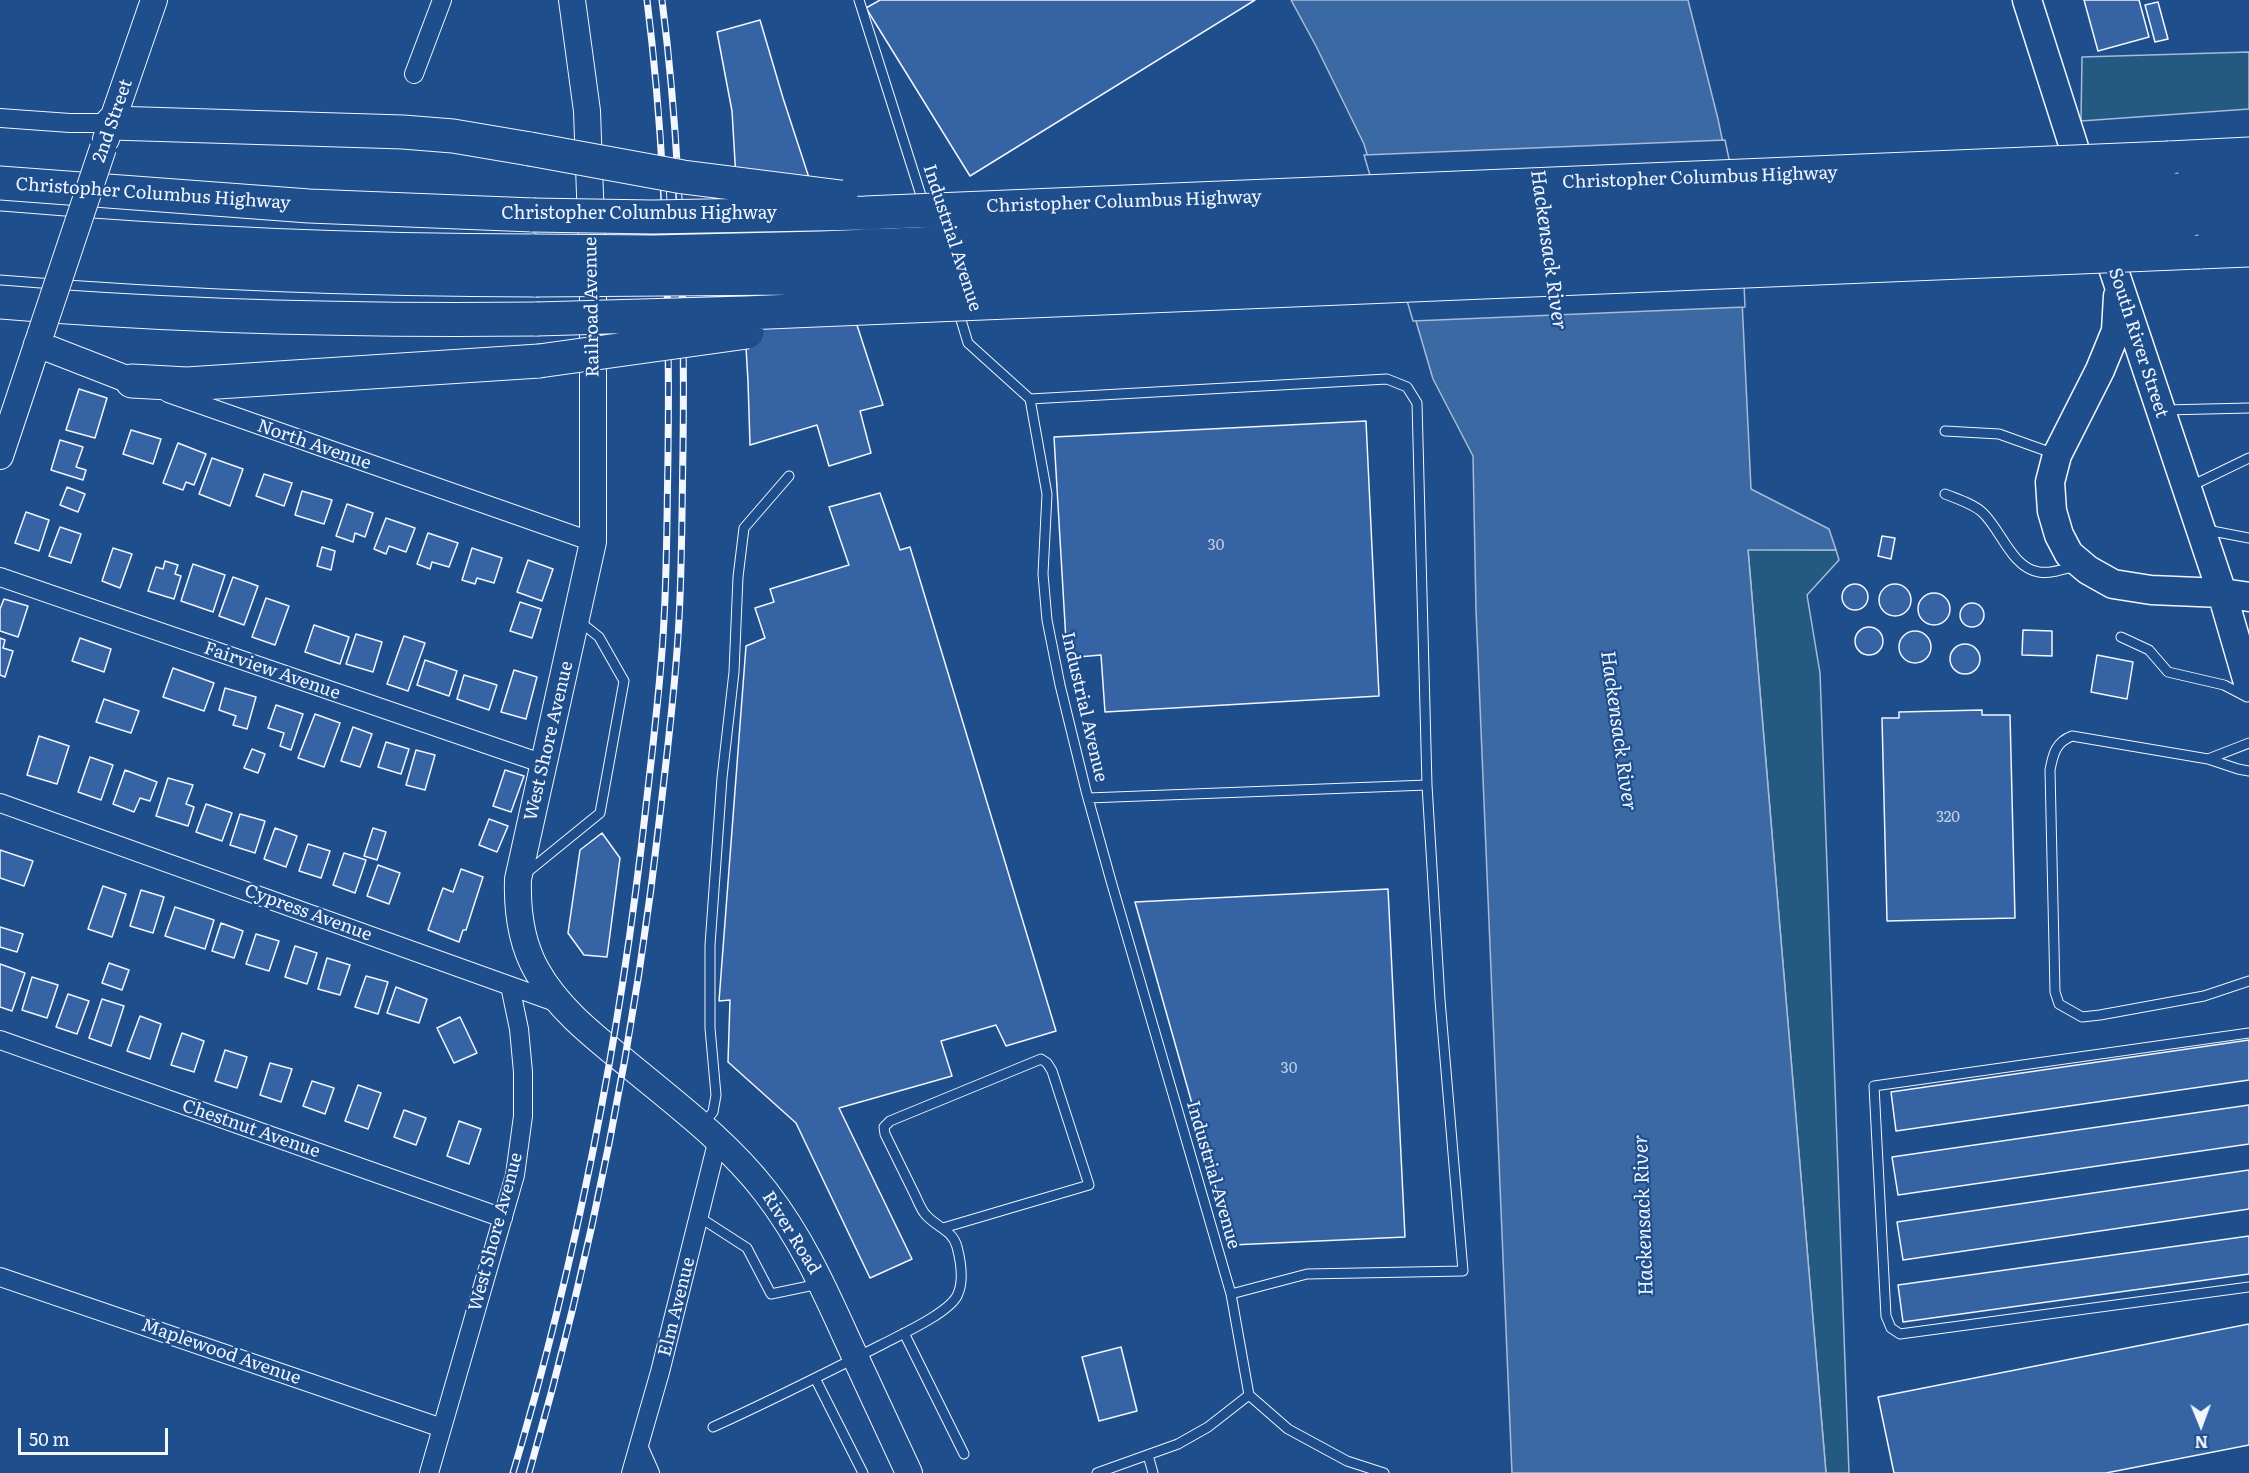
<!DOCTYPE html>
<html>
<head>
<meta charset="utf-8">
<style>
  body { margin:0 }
  #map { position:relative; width:2249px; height:1473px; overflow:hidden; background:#1f4e8c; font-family:Literata,serif }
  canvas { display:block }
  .north { position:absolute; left:2171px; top:1395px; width:60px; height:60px; -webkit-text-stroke:4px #1f4e8c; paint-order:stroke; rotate:179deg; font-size:16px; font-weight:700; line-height:24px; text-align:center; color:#f2f6ff }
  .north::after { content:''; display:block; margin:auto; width:21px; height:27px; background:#f2f6ff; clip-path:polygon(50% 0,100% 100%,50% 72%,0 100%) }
  .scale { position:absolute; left:18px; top:1428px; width:150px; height:27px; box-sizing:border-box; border:3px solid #f2f6ff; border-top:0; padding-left:8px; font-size:18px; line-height:21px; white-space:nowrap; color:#f2f6ff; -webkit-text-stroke:4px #1f4e8c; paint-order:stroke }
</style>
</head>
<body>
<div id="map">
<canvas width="2249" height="1473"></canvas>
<div class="north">N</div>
<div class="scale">50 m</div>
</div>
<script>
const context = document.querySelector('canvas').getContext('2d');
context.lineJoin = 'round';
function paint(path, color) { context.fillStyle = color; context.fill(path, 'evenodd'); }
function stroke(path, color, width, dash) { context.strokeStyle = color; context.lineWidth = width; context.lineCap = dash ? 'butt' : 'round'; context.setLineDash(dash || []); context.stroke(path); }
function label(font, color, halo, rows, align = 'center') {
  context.font = font + ' Literata,serif'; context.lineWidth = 4.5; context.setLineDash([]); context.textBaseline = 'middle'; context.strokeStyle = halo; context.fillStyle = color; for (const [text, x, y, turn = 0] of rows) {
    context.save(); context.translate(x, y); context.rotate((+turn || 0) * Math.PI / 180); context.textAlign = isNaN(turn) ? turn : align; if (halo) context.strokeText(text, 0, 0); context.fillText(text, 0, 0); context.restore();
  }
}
const green = new Path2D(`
  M2249 52V109L2081 121 2082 57Z
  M1748 549 1836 550 1839 560 1807 595 1820 673 1849 1473H1826Z`);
paint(green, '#245a82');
stroke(green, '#a8bbd7', 1.5);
const water = new Path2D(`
  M1291 0H1688L1718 119 1738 216 1751 489 1829 529 1836 550H1748L1826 1473H1512L1476 610 1473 456 1433 379 1364 144 1316 46Z`);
paint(water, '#3b69a3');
stroke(water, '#a8bbd7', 1.5);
const pier = new Path2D(`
  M1725 140 1741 216 1745 307 1413 321 1364 155Z`);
paint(pier, '#1f4e8c');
stroke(pier, '#a8bbd7', 1.5);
const building = new Path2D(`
  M880 0H1255L970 176 866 8Z
  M2084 0H2139L2149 37 2098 51Z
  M2158 2 2168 39 2155 42 2145 5Z
  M760 20 783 98 883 405 860 411 871 453 829 466 817 425 750 445 748 381 732 111 717 32Z
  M79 389 107 398 95 438 66 430Z
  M1366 421 1379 696 1105 712 1101 655 1067 658 1054 437Z
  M131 430 161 439 153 464 123 454Z
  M60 440 83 447 76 467 86 470 83 480 51 470Z
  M178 443 206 454 194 485 186 482 183 490 163 483Z
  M212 458 243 469 230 506 199 494Z
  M264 474 292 483 284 506 256 496Z
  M67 487 85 494 78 512 60 505Z
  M302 491 332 500 324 524 295 515Z
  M880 493 900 550 910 547 1056 1031 1006 1046 996 1025 941 1041 952 1076 839 1108 912 1259 870 1278 796 1123 728 1062 730 1000 719 1001 746 646 765 638 755 608 774 602 770 589 849 565 829 507Z
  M347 504 373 513 365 537 355 533 353 542 336 536Z
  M26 512 49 520 39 551 15 543Z
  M386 518 415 528 406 552 389 546 386 554 374 549Z
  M60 527 81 534 71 563 49 556Z
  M428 533 458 543 449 567 432 562 430 569 417 564Z
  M1882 536 1895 538 1891 559 1878 556Z
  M322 547 335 551 331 570 317 566Z
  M113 548 132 554 120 588 102 581Z
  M472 548 502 558 494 583 477 578 475 584 462 580Z
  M528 560 553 569 542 601 517 592Z
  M165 561 178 565 175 574 181 576 174 599 148 591 156 567 163 569Z
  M193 564 225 575 213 612 181 601Z
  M233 577 258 586 244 625 219 616Z
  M1842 597a13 13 0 1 1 26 0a13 13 0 1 1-26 0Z
  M1879 600a16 16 0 1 1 32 0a16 16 0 1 1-32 0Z
  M1918 609a16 16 0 1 1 32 0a16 16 0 1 1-32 0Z
  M266 598 289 606 275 645 252 637Z
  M4 599 28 606 18 637 0 631V609Z
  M520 602 541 609 532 638 510 631Z
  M1960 615a12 12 0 1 1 24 0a12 12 0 1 1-24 0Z
  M314 625 349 637 340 664 305 652Z
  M1855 641a14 14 0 1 1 28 0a14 14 0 1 1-28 0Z
  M2023 630 2052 631V656L2022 655Z
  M1899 647a16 16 0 1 1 32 0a16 16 0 1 1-32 0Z
  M356 634 382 642 373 672 346 664Z
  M404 636 425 643 408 691 387 684Z
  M0 638 5 640 3 648 13 651 5 677 0 675Z
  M80 638 111 649 104 672 72 661Z
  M1950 659a15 15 0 1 1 30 0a15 15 0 1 1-30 0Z
  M2097 655 2133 662 2127 699 2091 692Z
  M425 660 457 671 449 696 417 685Z
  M173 668 214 683 204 711 163 697Z
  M514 670 537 677 526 719 501 712Z
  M464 675 497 685 489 710 457 699Z
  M225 688 256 697 247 729 233 725 236 716 219 710Z
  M104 699 139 711 131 733 96 722Z
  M276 705 303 714 291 750 280 746 284 733 268 728Z
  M1982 710V715H2010L2015 918 1887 921 1882 718H1899V712Z
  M315 714 340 723 324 767 298 758Z
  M353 727 372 734 360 767 341 761Z
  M39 736 69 746 57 784 27 775Z
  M386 742 409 749 401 774 378 767Z
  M252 749 265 754 258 773 244 768Z
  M416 750 435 755 425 790 406 785Z
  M90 757 113 765 101 800 78 792Z
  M125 770 157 782 150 801 140 798 134 812 113 804Z
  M505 770 524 776 511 812 493 806Z
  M168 778 193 785 186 804 194 807 188 826 156 816Z
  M206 804 232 813 222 841 196 832Z
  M240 814 265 821 255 853 230 845Z
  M489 819 508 826 497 852 479 845Z
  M275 828 297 836 286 867 264 859Z
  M373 828 386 832 377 860 364 856Z
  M602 833 620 858 607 957 584 955 568 933 580 850Z
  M308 844 330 851 321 878 299 871Z
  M0 850 33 861 24 886 0 878Z
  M344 853 366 860 355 893 333 885Z
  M378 865 400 873 389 904 367 896Z
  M461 869 483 877 466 930H463L459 942 428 930 443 888 453 892Z
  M103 886 126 894 112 937 88 929Z
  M1388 889 1405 1237 1232 1245 1135 902Z
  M141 890 164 897 153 933 130 926Z
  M175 907 214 920 205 949 165 936Z
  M221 923 243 931 234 958 212 951Z
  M0 927 23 934 17 952 0 947Z
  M256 934 279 941 269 971 246 964Z
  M295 946 317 953 307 984 285 977Z
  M327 958 350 965 340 995 318 989Z
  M109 963 129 970 122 990 102 983Z
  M0 964 25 973 12 1011 0 1007Z
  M366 976 388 982 378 1014 355 1007Z
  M32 977 58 985 47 1018 22 1010Z
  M396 987 427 999 419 1023 387 1013Z
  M68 994 89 1001 77 1034 56 1027Z
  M102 999 124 1006 111 1046 89 1038Z
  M140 1016 161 1024 150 1059 127 1051Z
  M460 1017 477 1053 454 1063 437 1028Z
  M182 1033 204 1041 194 1072 171 1065Z
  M2249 1040V1080L1896 1131 1891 1092Z
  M225 1050 247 1057 237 1088 215 1081Z
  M270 1063 292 1069 281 1102 260 1095Z
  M312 1081 334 1088 325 1114 303 1106Z
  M358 1085 381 1093 368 1129 345 1121Z
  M2249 1105V1144L1898 1195 1892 1157Z
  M404 1110 426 1118 416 1145 394 1137Z
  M459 1121 481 1129 469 1164 447 1156Z
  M2249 1170V1209L1903 1260 1897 1222Z
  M2249 1236V1274L1903 1322 1898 1285Z
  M2249 1324V1445L2106 1473H1894L1878 1397Z
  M1121 1347 1137 1411 1099 1421 1082 1357Z`);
paint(building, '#3563a3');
stroke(building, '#f2f6ff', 1.5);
const lane = new Path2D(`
  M859 0 924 205
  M958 310 968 343 1030 399 1047 494 1043 574 1047 620 1060 685 1086 791 1111 881 1231 1294 1249 1395 1208 1427 1178 1444 1097 1473
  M1030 399 1387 379 1407 387 1417 403 1427 785 1088 798
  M2164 410 2249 408
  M1945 431 1999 434 2055 454
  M2189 487 2249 458
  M1945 494C1957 499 1974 504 1983 513 2001 530 2012 568 2039 572 2051 574 2064 569 2076 566
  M2207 530 2249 538
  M2121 637 2149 650 2168 672 2224 685 2247 697
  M2208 759 2249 743
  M2249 771 2238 769 2208 759 2072 736C2056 742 2053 754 2050 770L2055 992 2059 1004 2082 1017 2100 1015 2204 996 2249 981
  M525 874 600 813 624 681 599 637 579 621
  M2249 1033 1874 1086 1886 1316 1891 1328 1900 1334 2249 1287
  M703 1124 713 1112 716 1095 710 1028V945L722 778 734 672 738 577 744 528 789 476
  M699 1217 747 1248 771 1294 819 1284
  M1231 1294 1307 1274 1463 1271 1440 1000 1427 785
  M904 1333 964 1454
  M816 1380 863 1473
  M1249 1395 1288 1429 1347 1461 1384 1473
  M713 1427C770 1401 826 1373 881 1345 900 1335 947 1314 957 1296 964 1282 961 1262 957 1247 953 1230 936 1227 926 1215 921 1210 918 1201 915 1195 905 1175 895 1154 885 1134L884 1127 890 1121 1041 1059 1047 1063 1052 1071 1089 1185 943 1228
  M1148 1455 1153 1473`);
const street = new Path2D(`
  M414 74 442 0
  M0 118 70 123H112
  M168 393 593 542
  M0 577 544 764
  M0 803 558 1003
  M0 1040 503 1218
  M0 1277 442 1428
  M639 1448 650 1473
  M429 1473 515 1175 523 1116V1072L519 1029 510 986
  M631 1473 660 1372 718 1139`);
const secondary = new Path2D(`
  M572 0 587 111 593 278V542L518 879C517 911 521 943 537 971 559 1010 595 1037 629 1065 676 1104 727 1142 765 1191 800 1236 823 1286 846 1337 867 1382 888 1428 909 1473
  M106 139 154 0
  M37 344 132 381
  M0 456 41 333`);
const primary = new Path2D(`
  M2027 0 2085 182
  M2102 235 2222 593 2249 686
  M2118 296 2116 331 2100 370 2057 455 2050 482 2052 511 2059 535 2069 554 2088 570 2113 584 2151 590 2222 593 2249 597`);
const highway = new Path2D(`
  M112 123 403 132 453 136 530 149
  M2169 158 2249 154
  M0 183 309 206 533 215
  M2179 190 2249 187
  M2189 220 2249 217
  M0 228C178 243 356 251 534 251
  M2199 252 2249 250
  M0 258C178 272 357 280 536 280
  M0 302C179 317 358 321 537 319
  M132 381 187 384 539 361`);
stroke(lane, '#f2f6ff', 11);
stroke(street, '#f2f6ff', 20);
stroke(secondary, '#f2f6ff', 28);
stroke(primary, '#f2f6ff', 31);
stroke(highway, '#f2f6ff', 35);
stroke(lane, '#1f4e8c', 9);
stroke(street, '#1f4e8c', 18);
stroke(secondary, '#1f4e8c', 26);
stroke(primary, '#1f4e8c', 28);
stroke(highway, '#1f4e8c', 33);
const rail = new Path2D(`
  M513 1473C578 1256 621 1032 646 806 653 744 661 682 664 620 667 565 667 510 668 456 670 304 666 151 647 0
  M529 1473C592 1255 636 1032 661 806 668 744 676 682 679 620 682 563 682 505 683 448 685 299 681 148 662 0`);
stroke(rail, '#f2f6ff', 7);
stroke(rail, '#1f4e8c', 4.5, [14]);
const secondaryBridge = new Path2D(`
  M41 333 103 148`);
const highwayBridge = new Path2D(`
  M530 149 683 177 841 197
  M533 215 653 217 865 213 2169 158
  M534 251 654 252 821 248 2179 190
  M536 280 795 278 2189 220
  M537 319 745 313 2199 252
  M539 361 747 332`);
stroke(secondaryBridge, '#f2f6ff', 28, []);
stroke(highwayBridge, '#f2f6ff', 35, []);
stroke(secondaryBridge, '#1f4e8c', 26);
stroke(highwayBridge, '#1f4e8c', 33);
label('15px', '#c3d1e8', null, [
  ["30",1216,546],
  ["320",1948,818],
  ["30",1289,1069]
]);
label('18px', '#f2f6ff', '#1f4e8c', [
  ["2nd Street",113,121,-71],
  ["Christopher Columbus Highway",1700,178,-2],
  ["Christopher Columbus Highway",153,194,4],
  ["Christopher Columbus Highway",1124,202,-2],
  ["Christopher Columbus Highway",639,214],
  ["Industrial Avenue",952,238,72],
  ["Railroad Avenue",592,307,-91],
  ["South River Street",2138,343,72],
  ["North Avenue",314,445,19],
  ["Fairview Avenue",272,671,19],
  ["Industrial Avenue",1084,707,77],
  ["West Shore Avenue",549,741,-77],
  ["Cypress Avenue",308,913,20],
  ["Chestnut Avenue",251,1129,19],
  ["Industrial Avenue",1213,1175,74],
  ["West Shore Avenue",496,1232,-75],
  ["River Road",791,1233,58],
  ["Elm Avenue",677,1307,-76],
  ["Maplewood Avenue",221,1352,19]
]);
label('italic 20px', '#f2f6ff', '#1f4e8c', [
  ["Hackensack River",1548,250,82],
  ["Hackensack River",1618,731,82],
  ["Hackensack River",1644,1215,-92]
]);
</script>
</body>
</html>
